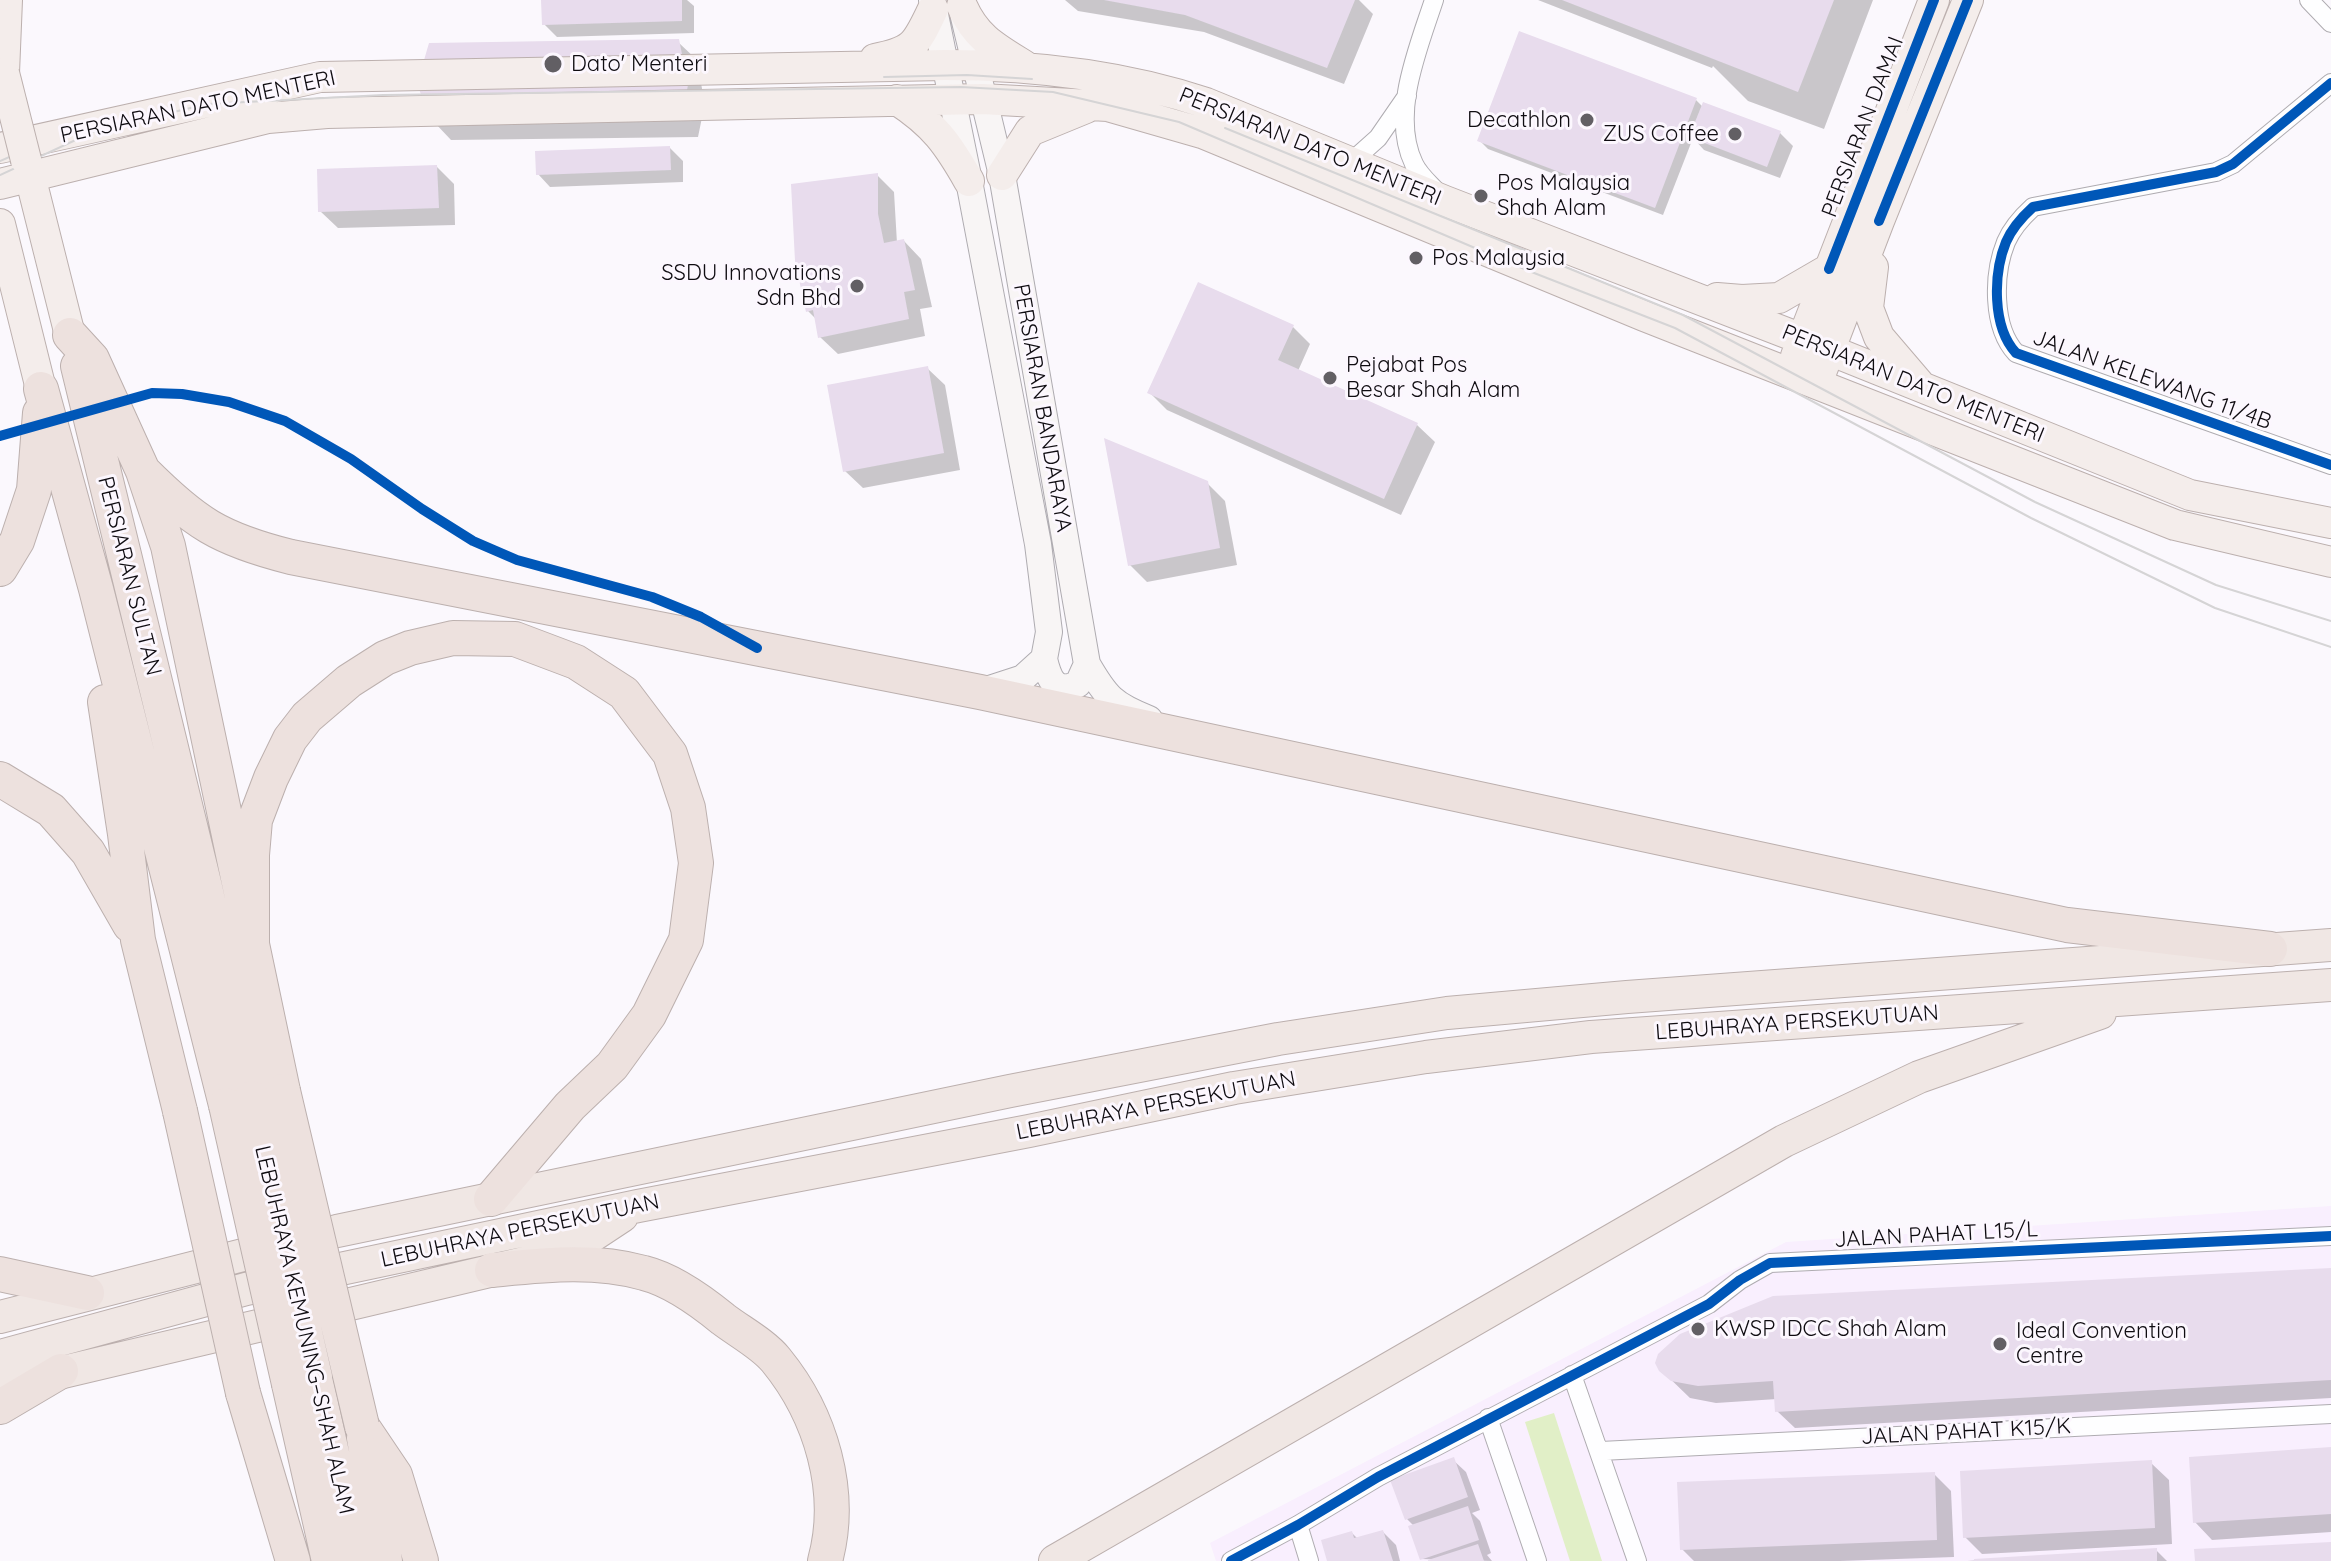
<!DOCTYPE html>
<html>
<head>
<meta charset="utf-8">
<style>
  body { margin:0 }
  canvas { display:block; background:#fbf8fd }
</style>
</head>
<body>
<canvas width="2331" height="1561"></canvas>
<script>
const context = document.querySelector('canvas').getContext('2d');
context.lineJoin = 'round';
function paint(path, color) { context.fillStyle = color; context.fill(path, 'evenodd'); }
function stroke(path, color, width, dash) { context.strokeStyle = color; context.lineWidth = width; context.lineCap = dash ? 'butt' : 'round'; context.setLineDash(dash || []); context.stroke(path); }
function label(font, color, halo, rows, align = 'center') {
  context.font = font + ' Quicksand,sans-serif'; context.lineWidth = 6; context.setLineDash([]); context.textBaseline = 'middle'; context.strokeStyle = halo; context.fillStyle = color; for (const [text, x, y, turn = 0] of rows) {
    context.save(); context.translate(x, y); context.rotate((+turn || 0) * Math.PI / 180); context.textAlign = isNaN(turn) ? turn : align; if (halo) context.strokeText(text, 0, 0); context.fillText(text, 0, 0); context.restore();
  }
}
paint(new Path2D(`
  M2331 1206V1561H1216L1210 1543 1786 1242Z`), '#f9effe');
paint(new Path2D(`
  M1554 1413 1602 1561H1570L1525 1422Z`), '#e1efc7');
paint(new Path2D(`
  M543 0H687L694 6V33L557 37 544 24Z
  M1065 0H1359L1373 14 1344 84 1204 32 1078 11Z
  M1538 0H1873L1824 129 1748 101 1713 66 1712 68Z
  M678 42 696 59 705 103 698 137 451 140 434 122Z
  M1696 100 1703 107 1780 133 1793 146 1780 178 1704 150 1693 138 1663 215 1488 149 1480 141Z
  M670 148 683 161V182L550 187 538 174Z
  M437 167 454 184 455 225 338 228 320 211Z
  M877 175 894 192 897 243 904 241 921 259 932 307 920 309 925 336 838 354 820 337 817 320 808 311Z
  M1293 327 1310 344 1298 371 1417 425 1435 442 1401 515 1167 410 1150 393Z
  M927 368 945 385 960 470 863 488 845 471Z
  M1207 483 1225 501 1237 565 1147 582 1130 565Z
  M2331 1270V1398L1795 1428 1777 1411V1399L1716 1403 1690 1398 1661 1370Z
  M2331 1449V1532L2212 1540 2195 1522Z
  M1453 1460 1466 1472 1480 1510 1472 1513 1480 1521 1491 1553 1487 1555 1492 1561 1421 1559 1414 1526 1407 1519Z
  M2151 1463 2169 1480 2172 1544 1982 1554 1965 1537Z
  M1934 1474 1951 1491 1954 1557 1840 1561H1694L1682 1549Z
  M1383 1532 1396 1545 1400 1561H1329L1352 1533 1358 1539Z
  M2156 1550 2167 1561H1967Z`), '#0003');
paint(new Path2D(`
  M541 0H682V21L542 25Z
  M1104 0H1355L1327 68 1185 15Z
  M1562 0H1834L1798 92Z
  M1519 31 1697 98 1655 208 1477 141Z
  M679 39 688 85 681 120 432 123 417 84 429 43Z
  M1703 102 1781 131 1767 167 1689 137Z
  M670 146 671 170 536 175 535 151Z
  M437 165 439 208 318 212 317 169Z
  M878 173V214L884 243 904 239 915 290 904 292 909 319 818 338 813 310 806 312 795 261 791 184Z
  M1198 282 1294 325 1278 360 1418 423 1384 499 1147 393Z
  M928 366 944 453 843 472 827 385Z
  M1104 438 1208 481 1220 548 1128 566Z
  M2331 1268V1380L1775 1412 1773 1381 1698 1386 1671 1381 1659 1371 1655 1363 1658 1354 1680 1334 1773 1296Z
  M2331 1447V1514L2193 1523 2189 1457Z
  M1454 1457 1468 1497 1405 1520 1390 1480Z
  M2152 1460 2155 1528 1963 1538 1960 1471Z
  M1935 1472 1937 1540 1680 1550 1677 1482Z
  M1468 1506 1479 1540 1420 1560 1408 1526Z
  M1383 1530 1393 1561H1327L1321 1540 1352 1531 1354 1538Z
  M2331 1542V1561H2195L2194 1549Z
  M1478 1544 1484 1561H1428V1560Z
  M2157 1548V1561H1974V1559Z`), '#e8dced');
const minor = new Path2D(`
  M1434 0C1418 49 1390 114 1414 164 1419 175 1430 184 1438 193
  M2309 0 2331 23
  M2331 83 2233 164 2216 172 2033 207C2022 217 2012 228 2006 242 1993 274 1992 327 2016 353L2331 465
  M1350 163 1378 138 1407 96
  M1572 1375 1637 1561
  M1488 1418 1537 1561
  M1601 1451 2331 1414
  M1298 1525 1309 1561
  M1231 1561 1298 1525 1378 1477 1709 1304 1740 1280 1770 1263 2331 1236`);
const secondary = new Path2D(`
  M932 0 969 181 1038 544 1049 632 1044 659 1023 678 980 692
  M963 13 1002 175 1087 664C1106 697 1113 705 1149 719
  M1044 659C1049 680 1055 694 1078 684L1087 664`);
const primary = new Path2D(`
  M962 6C976 38 996 48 1025 66
  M875 59C915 51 916 44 933 9
  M4 73 7 0
  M897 100C934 124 948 144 969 181
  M0 148 320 77 945 65C1033 65 1122 75 1206 103L1445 201 1802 339 2190 495 2331 523
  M26 160 70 335
  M1002 175 1030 131 1086 108
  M0 184 268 118 327 113 982 99 1108 106 1202 133 1644 316 2175 525 2331 562
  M0 224 41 389
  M1873 267 1868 308 1879 337 1920 385
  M1717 298 1742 300 1779 298 1829 269
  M1796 356 1934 0
  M1822 370 1879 221 1968 0`);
const trunk = new Path2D(`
  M0 1317 337 1231 1010 1091 1278 1039 1447 1013 1627 997 2331 945
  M0 1356 246 1289 638 1206 1029 1131 1234 1088 1426 1057 1591 1037 2331 985
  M0 1387 566 1253 622 1216
  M1055 1561 1784 1141 1919 1077 2100 1013`);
const motorway = new Path2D(`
  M70 335 92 359 143 471 168 546 283 1091
  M78 366 205 887 252 1098
  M41 389 96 589 226 1105
  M143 471C195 523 219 539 291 557L980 692 2067 925 2270 949
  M0 569 17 541 34 490 40 413
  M105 702 125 834 138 940 180 1111
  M0 779 51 810 88 852 130 925
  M252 946V855L255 820 271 778 290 739 307 717 349 681 385 658 410 648 453 638 515 639 576 662 624 693 670 754 688 808 696 863 686 940 649 1015 612 1066 570 1106 491 1199
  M492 1270C544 1265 593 1259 644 1273 672 1280 701 1301 723 1319 740 1332 763 1344 776 1360 821 1415 844 1492 825 1561
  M0 1274 87 1293
  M315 1377 356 1561
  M289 1384 329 1561
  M243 1393 293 1561
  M0 1407 61 1371
  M362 1426 395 1475 421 1561
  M364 1438 385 1561`);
stroke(minor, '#afacb1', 20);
stroke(secondary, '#afacb1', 28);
stroke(primary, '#bcb0ae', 32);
stroke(trunk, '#bcb0ae', 34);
stroke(motorway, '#bcb0ae', 36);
stroke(minor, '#fefeff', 18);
stroke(secondary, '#f8f5f5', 26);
stroke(primary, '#f4edeb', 30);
stroke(trunk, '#f0e7e4', 32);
stroke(motorway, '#ede1de', 34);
stroke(new Path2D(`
  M884 77 967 75 1032 79
  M1225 128 1683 315 2035 502 2216 585 2331 621
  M0 161 37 145
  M0 175 95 131 207 104 383 95 961 87 1053 92 1179 122 1529 271 1675 328 2031 518 2215 608 2331 647`), '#d5d4d5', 2);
const primaryBridge = new Path2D(`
  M4 73 26 160`);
const motorwayBridge = new Path2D(`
  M283 1091 362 1426
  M252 1098 315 1377
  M226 1105 289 1384
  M180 1111 243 1393`);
stroke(primaryBridge, '#bcb0ae', 32, []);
stroke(motorwayBridge, '#bcb0ae', 36, []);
stroke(primaryBridge, '#f4edeb', 30);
stroke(motorwayBridge, '#ede1de', 34);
stroke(new Path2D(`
  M2331 83 2233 164 2216 172 2033 207C2022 217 2012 228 2006 242 1993 274 1992 327 2016 353L2331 465
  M1879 221 1968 0
  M1829 269 1934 0
  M0 436 152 393 182 394 229 402 285 421 351 459 422 509 473 541 517 560 652 597 701 617 757 648
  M1231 1561 1298 1525 1378 1477 1709 1304 1740 1280 1770 1263 2331 1236`), '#0057b8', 10);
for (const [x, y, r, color] of [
  [553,64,10,"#625f64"],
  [1587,120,8,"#625f64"],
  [1735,134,8,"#625f64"],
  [1481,196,8,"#625f64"],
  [1416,258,8,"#625f64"],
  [857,286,8,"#625f64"],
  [1330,378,8,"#625f64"],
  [1698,1329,8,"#625f64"],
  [2000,1344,8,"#625f64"]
]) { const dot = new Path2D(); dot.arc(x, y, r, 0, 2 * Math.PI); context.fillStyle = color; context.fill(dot); stroke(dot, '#fcf7fe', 3); }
label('22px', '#0f0c11', '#fcf7fe', [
  ["Dato' Menteri",571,64],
  ["Decathlon",1571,120,"right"],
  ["ZUS Coffee",1719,134,"right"],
  ["Pos Malaysia",1497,183],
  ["Shah Alam",1497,208],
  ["Pos Malaysia",1432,258],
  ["SSDU Innovations",841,273,"right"],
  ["Sdn Bhd",841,298,"right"],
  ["Pejabat Pos",1346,365],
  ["Besar Shah Alam",1346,390],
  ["KWSP IDCC Shah Alam",1714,1329],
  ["Ideal Convention",2016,1331],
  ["Centre",2016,1356]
], 'left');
label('22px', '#0f0c11', '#fcf7fe', [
  ["PERSIARAN DATO MENTERI",198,107,-12],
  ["PERSIARAN DAMAI",1863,127,-69],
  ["PERSIARAN DATO MENTERI",1310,147,22],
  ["JALAN KELEWANG 11/4B",2152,380,20],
  ["PERSIARAN DATO MENTERI",1913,384,22],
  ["PERSIARAN BANDARAYA",1042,408,80],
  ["PERSIARAN SULTAN",129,576,76],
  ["LEBUHRAYA PERSEKUTUAN",1797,1023,-4],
  ["LEBUHRAYA PERSEKUTUAN",1156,1106,-11],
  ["LEBUHRAYA PERSEKUTUAN",520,1231,-12],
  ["JALAN PAHAT L15/L",1936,1235,-3],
  ["LEBUHRAYA KEMUNING–SHAH ALAM",304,1330,77],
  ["JALAN PAHAT K15/K",1966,1432,-3]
]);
</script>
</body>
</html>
